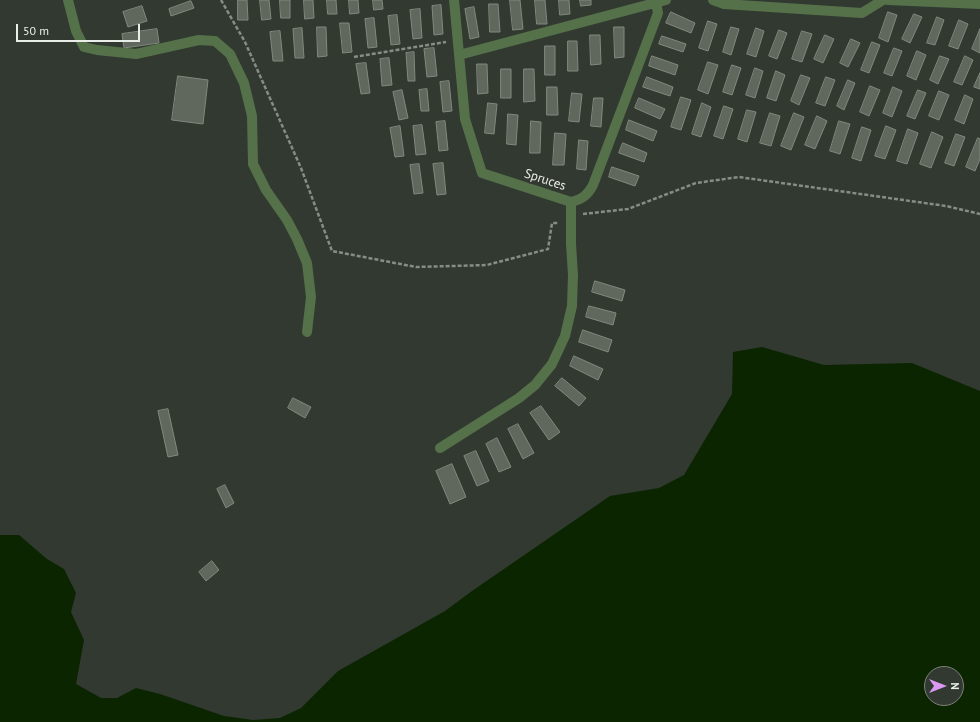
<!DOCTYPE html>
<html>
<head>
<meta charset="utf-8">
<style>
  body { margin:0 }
  #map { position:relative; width:980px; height:722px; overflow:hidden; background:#323930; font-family:"PT Sans",sans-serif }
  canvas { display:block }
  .north { position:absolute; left:924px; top:666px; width:40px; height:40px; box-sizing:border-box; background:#323930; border:1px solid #7c817a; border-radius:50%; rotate:90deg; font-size:11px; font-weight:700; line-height:16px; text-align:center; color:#eaeee8 }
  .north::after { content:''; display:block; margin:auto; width:14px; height:18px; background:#dc99f4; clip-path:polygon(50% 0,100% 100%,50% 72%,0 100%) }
  .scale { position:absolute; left:16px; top:24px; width:124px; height:18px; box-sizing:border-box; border:2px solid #eaeee8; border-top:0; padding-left:5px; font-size:12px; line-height:14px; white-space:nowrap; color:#eaeee8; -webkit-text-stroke:3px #323930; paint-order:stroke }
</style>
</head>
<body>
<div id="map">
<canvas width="980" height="722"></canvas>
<div class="north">N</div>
<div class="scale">50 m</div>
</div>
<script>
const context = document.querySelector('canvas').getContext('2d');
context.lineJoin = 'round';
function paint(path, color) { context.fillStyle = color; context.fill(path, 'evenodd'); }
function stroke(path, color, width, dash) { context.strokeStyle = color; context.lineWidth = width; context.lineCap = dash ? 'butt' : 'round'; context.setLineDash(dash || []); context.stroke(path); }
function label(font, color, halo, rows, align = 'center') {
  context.font = font + ' "PT Sans",sans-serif'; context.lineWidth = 3.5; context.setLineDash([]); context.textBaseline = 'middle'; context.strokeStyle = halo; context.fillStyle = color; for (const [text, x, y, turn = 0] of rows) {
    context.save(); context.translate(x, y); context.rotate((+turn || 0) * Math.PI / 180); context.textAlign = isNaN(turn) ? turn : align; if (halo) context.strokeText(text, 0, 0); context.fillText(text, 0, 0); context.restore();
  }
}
paint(new Path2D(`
  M762 347 824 365 912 363 980 391V722H0V535H19L47 559 64 569 76 593 71 612 84 640 76 684 101 698H117L136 688 160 694 224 716 253 720 280 718 301 708 338 671 445 611 472 591 610 496 659 488 684 475 732 394 733 352ZM932 674H956V698H932Z`), '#0b2500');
const building = new Path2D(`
  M238 0H247L248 20H238Z
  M260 0H269L271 19 262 20Z
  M280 0H290V18H281Z
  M304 0H313L314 18 305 19Z
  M327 0H336L337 14H328Z
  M349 0H358L359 13 350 14Z
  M373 0H382L383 9 374 10Z
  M510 0H520L523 29 513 30Z
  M535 0H545L547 24H537Z
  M559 0H569L570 14 560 15Z
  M580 0H591V5L581 6Z
  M191 1 194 8 171 16 169 9Z
  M489 4H498L500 32H490Z
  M441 5 443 34 434 35 432 6Z
  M142 6 147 21 128 27 123 12Z
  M474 7 479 37 470 39 465 9Z
  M420 9 422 38 413 39 410 10Z
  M671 12 695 23 691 33 666 23Z
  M888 12 897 15 888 42 879 38Z
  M914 14 922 17 910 43 902 39Z
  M397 15 400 44 391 45 388 16Z
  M937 17 944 20 935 45 927 43Z
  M374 18 377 47 368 48 365 19Z
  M959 20 968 24 958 49 949 46Z
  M708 21 717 24 708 51 699 48Z
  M340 23H349L352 52 343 53Z
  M317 27H326L327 56 318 57Z
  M614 27H624V57L615 58Z
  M731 27 739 29 731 55 723 52Z
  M302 28 304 58H295L293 29Z
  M756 28 764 31 756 57 747 54Z
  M157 29 159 43 124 48 122 34Z
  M980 29V53L972 49Z
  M779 30 787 33 777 59 769 56Z
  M280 31 283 61H273L270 32Z
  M802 31 812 34 802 62 792 59Z
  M590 35H600L601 64 591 65Z
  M825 35 834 39 823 63 814 59Z
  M662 36 686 44 683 52 659 44Z
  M851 39 860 43 848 67 840 63Z
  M568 41H577L578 71H568Z
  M872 42 880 45 869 73 861 70Z
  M545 46H555V75H545Z
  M434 48 437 76 427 77 424 49Z
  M894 48 902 51 892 76 884 73Z
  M917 51 926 55 916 80 907 76Z
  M414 52 415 81H408L406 53Z
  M652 56 678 65 675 75 649 66Z
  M940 56 949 59 938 84 930 80Z
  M965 56 973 60 962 85 954 82Z
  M389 58 392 85 382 86 380 59Z
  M708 62 718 65 708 94 698 90Z
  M366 63 370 93 361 94 356 64Z
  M477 64H487L488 93 478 94Z
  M732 65 741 68 732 95 723 92Z
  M755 68 763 71 755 98 746 95Z
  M501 69H511V98H501Z
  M524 69H534L535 101 524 102Z
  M776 71 785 75 776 101 767 98Z
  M980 73V89L974 87Z
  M801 75 810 78 799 105 791 101Z
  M178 76 208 80 203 124 172 120Z
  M647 77 673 87 670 96 643 87Z
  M826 77 835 80 825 106 816 103Z
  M848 80 855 83 844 110 837 106Z
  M449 81 452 111 443 112 440 82Z
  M870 86 880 90 869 116 860 112Z
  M547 87H557L558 115H547Z
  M893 87 902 91 892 117 883 113Z
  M427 89 429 111H421L419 90Z
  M402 90 408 118 399 120 393 92Z
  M918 90 926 93 915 119 907 116Z
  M939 91 949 95 939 120 929 116Z
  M572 93 582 94 579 122 569 121Z
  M965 95 973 99 964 124 955 120Z
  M681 97 691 100 681 130 671 127Z
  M594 98H603L601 127 591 126Z
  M639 98 665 109 660 119 635 108Z
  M488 103 497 104 494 134 485 133Z
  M702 103 711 107 701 137 692 134Z
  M724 106 733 109 723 139 714 136Z
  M747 110 756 112 747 142 738 139Z
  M770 113 780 116 771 146 760 143Z
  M794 113 804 117 791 150 781 146Z
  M508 114 518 115 516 145 507 144Z
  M817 116 827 121 815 149 805 145Z
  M629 120 657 131 653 141 626 130Z
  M445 121 448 150 439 151 436 122Z
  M531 121 541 122 540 153H530Z
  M839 121 850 124 840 154 830 151Z
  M422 125 426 154 416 155 413 126Z
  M400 126 404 156 395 157 390 128Z
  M886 126 896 130 885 159 875 156Z
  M862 127 871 130 861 161 852 158Z
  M908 129 918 133 907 164 897 161Z
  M932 132 943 137 931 168 920 164Z
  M555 133 566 134 564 165H553Z
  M956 134 965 137 954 166 945 163Z
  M978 138 980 139V159L975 171 966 167Z
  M579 140 588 141 586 170 577 169Z
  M623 143 647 153 644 162 619 153Z
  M443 163 446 194 437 195 433 164Z
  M419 164 423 193 414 194 410 165Z
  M612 167 639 176 635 186 609 177Z
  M595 281 625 290 622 301 592 292Z
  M589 306 616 313 613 325 586 317Z
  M583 330 612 340 608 352 579 342Z
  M574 356 603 369 598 380 570 366Z
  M562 378 586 398 579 406 555 386Z
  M293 398 311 407 305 418 288 408Z
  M541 406 560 432 549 440 530 413Z
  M168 409 178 455 168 457 158 411Z
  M518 424 534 453 523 459 508 429Z
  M497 438 511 467 499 472 486 444Z
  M476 451 489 481 477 486 464 456Z
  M452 464 466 497 450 504 436 471Z
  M225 485 234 503 226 508 217 489Z
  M212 561 219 570 206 581 199 572Z`);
paint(building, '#60675d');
stroke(building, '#81897e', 1);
stroke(new Path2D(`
  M221 0 245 42 301 168 332 251 416 267 487 265 548 249 552 223H558
  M354 57 446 42
  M583 214 628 209 696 183 739 177 946 206 980 214`), '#878d85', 2.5, [4, 2]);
stroke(new Path2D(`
  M68 0 76 31 84 47 97 50 136 54 199 40 215 41 230 54 244 83 252 116 253 164 266 190 287 220 297 239 307 263 311 297 307 332
  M454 0 465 119 482 173 571 202C582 199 588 195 593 185L658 13 656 2
  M713 0 724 4 862 13 883 0
  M888 0 980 4
  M459 55 666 0
  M440 448 519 398 535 385 552 364 565 336 572 306 573 275 571 244V202`), '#55714a', 10);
label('13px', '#eaeee8', '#323930', [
  ["Spruces",545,180,18]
]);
</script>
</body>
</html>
